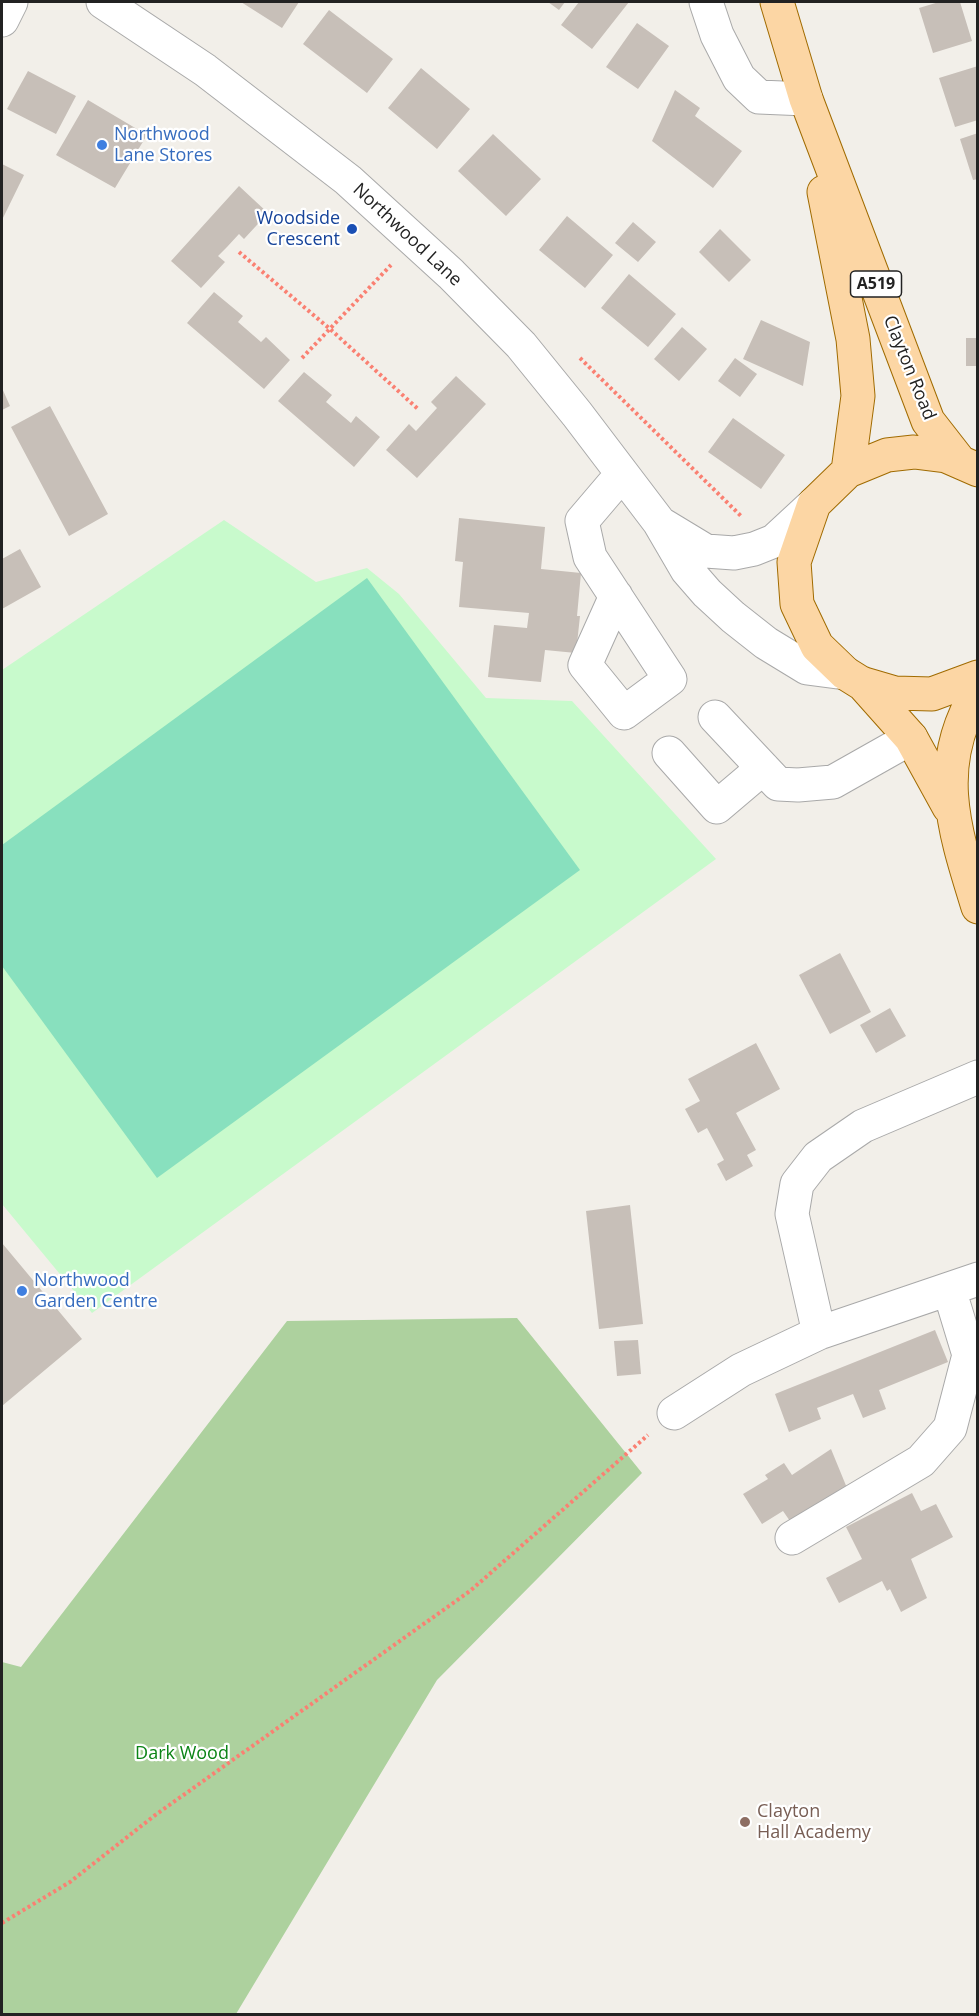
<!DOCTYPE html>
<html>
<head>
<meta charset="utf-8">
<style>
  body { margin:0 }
  #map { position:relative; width:979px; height:2016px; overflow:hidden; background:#f2efe9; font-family:"Open Sans",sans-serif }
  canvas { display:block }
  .frame { position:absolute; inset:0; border:3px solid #222; pointer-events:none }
</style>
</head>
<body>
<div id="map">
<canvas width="979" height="2016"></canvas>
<div class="frame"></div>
</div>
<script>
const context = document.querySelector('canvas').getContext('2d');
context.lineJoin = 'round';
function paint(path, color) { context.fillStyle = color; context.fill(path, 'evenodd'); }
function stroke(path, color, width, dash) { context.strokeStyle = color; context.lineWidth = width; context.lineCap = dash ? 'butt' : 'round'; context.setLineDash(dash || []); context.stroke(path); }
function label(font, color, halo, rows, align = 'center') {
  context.font = font + ' "Open Sans",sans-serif'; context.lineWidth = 4.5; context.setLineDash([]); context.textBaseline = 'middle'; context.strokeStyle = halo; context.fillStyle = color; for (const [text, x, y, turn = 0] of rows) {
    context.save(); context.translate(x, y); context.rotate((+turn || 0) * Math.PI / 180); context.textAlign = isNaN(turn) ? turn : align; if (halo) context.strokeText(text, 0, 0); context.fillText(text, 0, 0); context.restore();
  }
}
paint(new Path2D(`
  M517 1318 642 1473 437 1680 236 2014H2V1662L21 1667 287 1321Z`), '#add19e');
paint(new Path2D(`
  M224 520 316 582 367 568 399 594 486 698 572 701 716 859 92 1313 2 1204V670Z`), '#c8facc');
paint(new Path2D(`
  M367 578 580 870 157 1178 2 966V845Z`), '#88e0be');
paint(new Path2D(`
  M241 2H299L282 28Z
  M548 2H565L559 10Z
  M579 2H629L592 49 561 25Z
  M939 2H960L972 41 933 53 919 8Z
  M329 10 393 59 367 93 303 44Z
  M637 23 669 46 638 89 606 67Z
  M978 66V120L955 127 939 78Z
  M421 68 470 109 437 149 388 108Z
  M28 71 76 96 56 134 7 109Z
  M675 90 700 108 695 116 742 151 713 188 652 141Z
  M88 100 147 135 115 188 56 155Z
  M978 133V179L973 180 960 139Z
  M493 134 541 179 506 216 458 171Z
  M2 164 24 175 2 220Z
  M239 186 268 213 244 239 239 234 227 247 218 256 225 262 201 288 171 261Z
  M567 216 613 255 585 288 539 250Z
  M633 222 656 242 638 262 615 243Z
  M720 229 751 260 729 282 699 252Z
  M629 274 676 314 648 347 601 308Z
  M214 292 243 316 238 322 261 342 266 337 290 360 264 389 187 323Z
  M761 320 810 342 803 386 743 359Z
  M682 327 707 349 679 381 654 359Z
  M966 338H978V366H966Z
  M735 358 757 374 740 397 718 381Z
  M304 372 332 395 326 402 351 423 356 416 380 437 354 467 278 401Z
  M456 376 486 404 417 478 386 450 409 424 416 431 437 408 431 402Z
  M2 388 10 406 2 410Z
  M50 406 108 514 69 536 11 427Z
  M733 418 785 455 761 489 708 452Z
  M459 518 545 527 541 569 581 573 577 616H580L576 653 545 650 541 682 488 677 494 625 527 628 529 613 459 607 463 562 455 561Z
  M20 549 41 587 2 609V559Z
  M840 953 871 1012 830 1034 799 975Z
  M890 1008 906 1036 876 1053 860 1025Z
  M756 1043 780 1089 736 1113 756 1150 747 1155 753 1166 726 1181 717 1164 724 1160 707 1128 698 1133 685 1109 700 1101 688 1079Z
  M630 1205 643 1324 599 1329 586 1211Z
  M2 1243 82 1339 2 1406Z
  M935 1330 948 1362 879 1390 886 1409 863 1418 853 1394 817 1408 821 1419 789 1432 775 1394Z
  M638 1340 641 1374 617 1376 614 1341Z
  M831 1449 847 1488 792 1524 783 1511 762 1524 743 1494 768 1479 765 1475 784 1463 792 1475Z
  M912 1493 921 1511 936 1504 953 1537 911 1559 927 1598 901 1612 890 1589 887 1591 882 1581 839 1603 826 1578 862 1559 846 1527Z`), '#c7bfb8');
const minor = new Path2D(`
  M103 2 205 70 348 180 451 274 521 345 577 414 659 522 687 570 707 593 733 617 766 643 807 668 845 673
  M706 2 717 35 739 78 759 97 806 99
  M2 20 11 2
  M663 525 706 551 734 553 754 549 774 541 814 504
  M616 596 585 665 624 713 670 679 590 557 582 521 622 474
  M715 717 778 784 798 785 833 782 911 738
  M669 753 717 807 763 768
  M819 1333 792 1214 797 1184 818 1157 863 1126 978 1077
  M674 1413 741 1370 819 1333 978 1279
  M792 1538 921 1461 950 1428 969 1355 949 1289`);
const major = new Path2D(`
  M777 2 806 99 928 421 960 462
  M824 192 853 339 858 396 848 471
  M978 470 946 456 914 452 887 455 848 471 814 504 794 562 797 604 817 646 845 673 861 683 895 693 932 694 978 677
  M862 683 911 738 949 807
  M978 691C932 765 954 830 978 907`);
stroke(minor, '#a9a9a9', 35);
stroke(major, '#a06b00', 35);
stroke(new Path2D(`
  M239 252 330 329 418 409
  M302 358 391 265
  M580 358 742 517
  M2 1923 70 1882 154 1816 470 1591 648 1435`), '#fa8072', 4, [3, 3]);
stroke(minor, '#fff', 33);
stroke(major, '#fcd6a4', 33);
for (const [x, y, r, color] of [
  [102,145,6,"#3f7fe0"],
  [352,229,6,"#1a4fb4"],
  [22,1291,6,"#3f7fe0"],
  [745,1822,6,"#8d6e63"]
]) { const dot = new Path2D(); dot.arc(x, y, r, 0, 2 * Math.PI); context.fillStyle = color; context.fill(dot); stroke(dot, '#fff', 2); }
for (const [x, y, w] of [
  [876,284,51]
]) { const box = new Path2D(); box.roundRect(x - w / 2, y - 13, w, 26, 4.5); context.fillStyle = '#fff'; context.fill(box); stroke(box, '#222', 1.5); }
label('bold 16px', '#222', null, [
  ["A519",876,284]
]);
label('18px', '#366cbe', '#fff', [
  ["Northwood",114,135],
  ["Lane Stores",114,156],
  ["Northwood",34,1281],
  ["Garden Centre",34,1302]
], 'left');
label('18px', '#164399', '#fff', [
  ["Woodside",340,219],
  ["Crescent",340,240]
], 'right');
label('18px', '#222', '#fff', [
  ["Northwood Lane",407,235,43],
  ["Clayton Road",909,368,68]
]);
label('18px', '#0c8416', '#fff', [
  ["Dark Wood",182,1754]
]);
label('18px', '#785e54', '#fff', [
  ["Clayton",757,1812],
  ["Hall Academy",757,1833]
], 'left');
</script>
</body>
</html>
